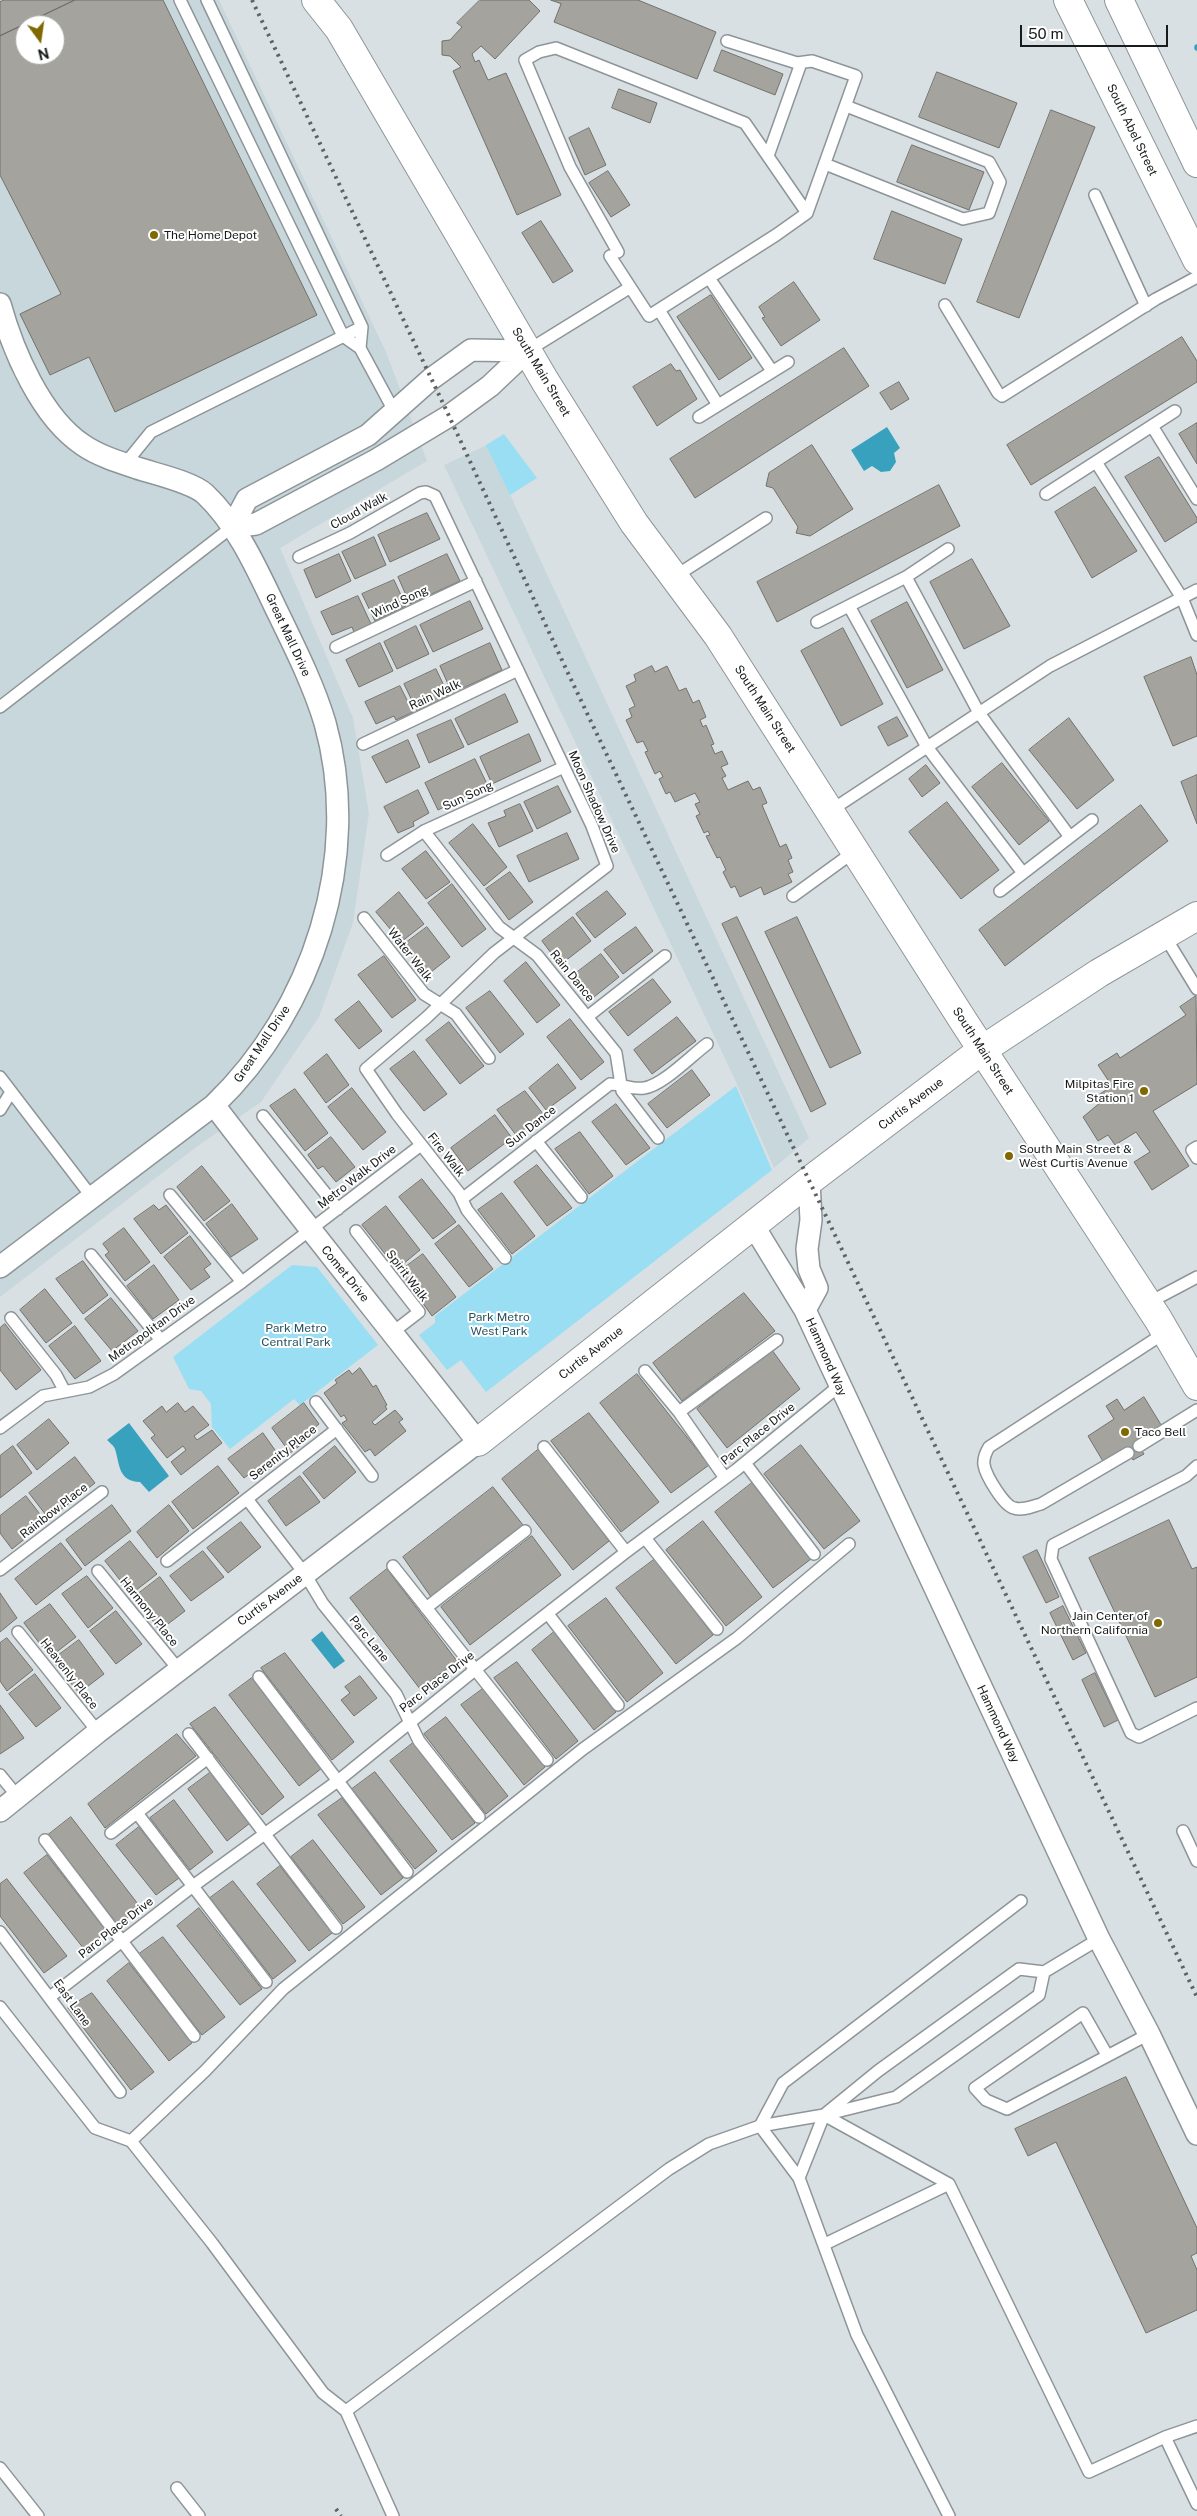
<!DOCTYPE html>
<html>
<head>
<meta charset="utf-8">
<style>
  body { margin:0 }
  #map { position:relative; width:1197px; height:2516px; overflow:hidden; background:#d9e0e3; font-family:"Public Sans",sans-serif }
  canvas { display:block }
  .north { position:absolute; left:15px; top:15px; width:50px; height:50px; box-sizing:border-box; background:#fff; border:1px solid #a3a4a4; border-radius:50%; rotate:166deg; font-size:14px; font-weight:700; line-height:20px; text-align:center; color:#181b1b }
  .north::after { content:''; display:block; margin:auto; width:18px; height:22px; background:#806900; clip-path:polygon(50% 0,100% 100%,50% 72%,0 100%) }
  .scale { position:absolute; left:1020px; top:25px; width:148px; height:22px; box-sizing:border-box; border:2px solid #181b1b; border-top:0; padding-left:6px; font-size:15px; line-height:18px; white-space:nowrap; color:#181b1b; -webkit-text-stroke:4px #fff; paint-order:stroke }
</style>
</head>
<body>
<div id="map">
<canvas width="1197" height="2516"></canvas>
<div class="north">N</div>
<div class="scale">50 m</div>
</div>
<script>
const context = document.querySelector('canvas').getContext('2d');
context.lineJoin = 'round';
function paint(path, color) { context.fillStyle = color; context.fill(path, 'evenodd'); }
function stroke(path, color, width, dash) { context.strokeStyle = color; context.lineWidth = width; context.lineCap = dash ? 'butt' : 'round'; context.setLineDash(dash || []); context.stroke(path); }
function label(font, color, halo, rows, align = 'center') {
  context.font = font + ' "Public Sans",sans-serif'; context.lineWidth = 4; context.setLineDash([]); context.textBaseline = 'middle'; context.strokeStyle = halo; context.fillStyle = color; for (const [text, x, y, turn = 0] of rows) {
    context.save(); context.translate(x, y); context.rotate((+turn || 0) * Math.PI / 180); context.textAlign = isNaN(turn) ? turn : align; if (halo) context.strokeText(text, 0, 0); context.fillText(text, 0, 0); context.restore();
  }
}
paint(new Path2D(`
  M0 0H219L386 352 427 461 280 548 353 718 369 813 353 923 319 1017 261 1102 195 1148 0 1297ZM25 25H55V55H25Z
  M487 445 809 1138 774 1168 736 1082 444 465Z`), '#c7d7dc');
paint(new Path2D(`
  M504 434 537 478 510 495 486 445Z
  M736 1086 772 1170 486 1392 461 1360 447 1370 419 1335 435 1323V1316Z
  M292 1265 317 1267 378 1345 300 1405 294 1399 230 1449 212 1427 211 1404 201 1391 189 1389 173 1357Z`), '#99def3');
paint(new Path2D(`
  M887 427 900 448 894 453 896 462 890 471 881 472 872 466 864 471 851 450Z
  M129 1423 169 1476 149 1492 140 1482C118 1481 120 1465 115 1449 114 1446 109 1442 107 1440Z
  M322 1631 345 1661 334 1669 311 1640Z`), '#38a1be');
stroke(new Path2D(`
  M1197 47V48`), '#38a1be', 5.5);
const building = new Path2D(`
  M5 0H75L0 36V2Z
  M75 0H163L317 315 115 412 89 357 50 375 20 314 61 294 0 175V36ZM25 25H55V55H25Z
  M480 0H529L540 11 495 59 481 46 472 54 475 62 479 60 488 80 506 73 561 195 517 215 453 71 461 67 450 56 442 55V41L450 40 462 27 457 23Z
  M551 0H638L716 32 697 79 554 22 561 4Z
  M722 50 783 74 775 95 714 71Z
  M937 72 1017 103 999 148 919 117Z
  M619 89 657 103 650 123 612 108Z
  M1051 110 1095 127 1019 318 977 302Z
  M589 128 606 165 585 175 569 138Z
  M912 145 984 172 969 210 897 182Z
  M608 171 630 205 611 217 589 183Z
  M892 211 962 239 945 284 874 259Z
  M541 221 573 271 553 283 522 233Z
  M794 282 820 320 781 346 762 318 765 317 759 307Z
  M711 295 752 358 719 380 677 317Z
  M1182 337 1197 361V382L1031 485 1007 445Z
  M844 348 869 386 695 498 670 459Z
  M671 364 676 371 680 370 697 399 657 426 633 387Z
  M899 382 909 399 891 410 880 393Z
  M1197 423V464L1179 434Z
  M812 445 853 509 810 536 796 533 798 527 773 488 766 486 769 473Z
  M1159 457 1197 518V522L1165 542 1125 477Z
  M939 485 960 526 777 622 757 582Z
  M1095 487 1137 551 1092 578 1055 512Z
  M427 513 440 539 390 562 378 535Z
  M374 537 386 565 355 579 342 552Z
  M339 554 351 581 316 598 304 570Z
  M447 554 460 581 410 604 398 577Z
  M972 559 1010 626 964 649 930 582Z
  M394 580 406 606 375 621 362 594Z
  M358 596 371 624 354 632 352 627 332 635 321 612Z
  M470 601 483 629 433 652 420 625Z
  M907 602 943 670 907 688 871 621Z
  M416 626 429 654 397 669 384 642Z
  M843 628 883 704 841 726 801 651Z
  M380 643 393 671 359 687 346 660Z
  M490 643 502 670 452 693 440 666Z
  M1191 657 1197 675V736L1173 746 1144 677Z
  M652 666 655 672 667 666 679 691 686 688 693 703 699 700 706 717 700 720 703 727 706 725 714 744 711 745 715 754 722 751 728 764 721 767 726 776 722 778 728 790 748 781 753 790 760 787 767 803 762 805 780 847 786 844 792 858 788 860 793 872 788 874 792 882 764 895 761 887 740 897 735 886 731 888 723 872 726 870 720 857 717 858 706 836 710 835 708 831 704 833 696 816 700 814 695 804 700 802 695 793 675 802 670 792 666 794 659 779 663 777 660 771 655 774 645 752 648 751 643 741 637 743 626 720 632 717 629 709 635 706 626 686 636 681 634 675Z
  M436 669 449 696 417 711 404 684Z
  M400 686 413 712 396 720 394 716 376 724 365 702Z
  M505 694 518 722 468 745 455 719Z
  M897 717 908 736 888 746 878 727Z
  M1069 718 1114 780 1077 809 1029 750Z
  M451 720 464 747 429 763 417 735Z
  M529 734 541 761 492 784 480 757Z
  M408 740 420 767 386 783 372 757Z
  M475 759 488 786 438 810 425 783Z
  M1002 763 1049 821 1019 845 972 787Z
  M926 765 940 783 922 797 909 779Z
  M1197 775V824L1181 782Z
  M558 786 571 812 537 829 524 802Z
  M418 790 429 813 413 822 414 826 398 833 384 807Z
  M947 802 999 870 961 899 909 832Z
  M520 804 533 831 499 847 488 823 506 816 504 811Z
  M1141 805 1168 841 1005 966 979 930Z
  M473 824 507 867 484 886 449 843Z
  M567 833 579 859 529 882 517 856Z
  M426 851 450 882 426 899 402 869Z
  M510 872 533 902 509 920 486 889Z
  M452 884 486 929 462 947 428 903Z
  M607 891 626 914 595 938 576 914Z
  M399 892 424 924 401 942 376 912Z
  M573 917 591 941 560 965 542 941Z
  M737 917 826 1104 811 1112 722 924Z
  M797 917 861 1053 830 1068 765 932Z
  M427 927 450 957 426 976 403 945Z
  M636 927 653 951 623 974 604 950Z
  M601 954 619 977 589 1001 571 977Z
  M384 956 416 1000 392 1018 358 975Z
  M526 962 560 1005 537 1023 504 981Z
  M653 979 671 1002 628 1036 609 1012Z
  M490 991 524 1034 500 1053 466 1008Z
  M1196 996 1197 1084 1153 1111 1189 1166 1152 1190 1134 1162 1150 1152 1136 1132 1115 1145 1108 1135 1098 1141 1083 1117 1101 1102 1097 1096 1112 1086 1098 1065 1117 1053 1120 1058 1186 1015 1180 1007Z
  M359 1001 382 1031 359 1049 335 1020Z
  M677 1017 696 1041 652 1074 634 1050Z
  M570 1019 604 1062 581 1080 547 1037Z
  M449 1022 484 1066 460 1084 426 1040Z
  M414 1051 447 1094 424 1111 390 1069Z
  M327 1054 349 1085 326 1103 304 1073Z
  M558 1064 576 1088 546 1110 529 1088Z
  M692 1070 710 1095 667 1128 648 1104Z
  M352 1088 386 1132 363 1150 328 1107Z
  M295 1089 328 1133 305 1151 270 1106Z
  M525 1091 544 1115 516 1135 497 1110Z
  M616 1104 650 1148 626 1165 592 1122Z
  M495 1115 512 1138 468 1171 451 1148Z
  M580 1132 613 1176 589 1194 555 1149Z
  M331 1137 355 1167 336 1182 323 1166 318 1169 308 1155Z
  M537 1165 572 1208 547 1226 514 1182Z
  M202 1166 230 1201 204 1221 177 1187Z
  M422 1179 456 1222 433 1239 399 1197Z
  M502 1193 535 1236 512 1254 478 1210Z
  M232 1204 258 1239 231 1257 206 1224Z
  M154 1205 159 1210 166 1205 188 1233 161 1254 134 1219Z
  M386 1206 420 1250 397 1269 362 1225Z
  M459 1225 493 1269 469 1287 435 1244Z
  M124 1228 150 1262 125 1281 105 1255 109 1252 103 1244Z
  M190 1236 211 1264 204 1269 210 1277 191 1290 164 1257Z
  M423 1254 456 1297 432 1316 400 1271Z
  M83 1261 108 1295 83 1314 56 1279Z
  M154 1265 179 1300 153 1319 127 1286Z
  M45 1289 72 1323 46 1343 20 1310Z
  M744 1293 775 1331 682 1401 653 1363Z
  M111 1298 138 1331 112 1351 85 1319Z
  M5 1324 41 1370 16 1390 0 1370V1328Z
  M75 1326 101 1361 75 1379 49 1346Z
  M772 1350 800 1389 727 1448 697 1409Z
  M360 1368 373 1387 376 1385 387 1405 385 1406 387 1409 372 1422 375 1425 395 1410 403 1419 399 1422 406 1431 375 1456 370 1449 365 1452 342 1423 347 1420 344 1415 341 1417 324 1393 337 1383 335 1380 349 1370 352 1374Z
  M637 1374 709 1465 671 1493 600 1403Z
  M1144 1397 1163 1428 1137 1443 1144 1454 1133 1460 1126 1450 1104 1463 1088 1436 1114 1419 1106 1406 1117 1399 1124 1410Z
  M178 1403 185 1412 193 1406 209 1425 194 1436 197 1440 212 1430 222 1443 181 1475 171 1462 186 1450 183 1446 167 1458 151 1438 155 1435 143 1421 162 1406 166 1412Z
  M304 1403 319 1424 303 1437 306 1441 290 1453 272 1428Z
  M589 1413 659 1502 621 1532 551 1441Z
  M49 1419 69 1443 37 1470 17 1445Z
  M263 1433 282 1460 268 1470 263 1464 244 1478 228 1459Z
  M801 1445 860 1521 824 1549 764 1474Z
  M13 1446 32 1473 0 1498V1456Z
  M335 1446 356 1472 324 1499 303 1473Z
  M539 1449 609 1541 573 1570 502 1479Z
  M75 1457 95 1483 49 1519 29 1493Z
  M218 1466 239 1493 193 1529 172 1502Z
  M300 1476 320 1502 286 1526 268 1501Z
  M752 1483 811 1559 773 1588 715 1512Z
  M493 1487 523 1525 431 1597 403 1557Z
  M26 1496 46 1522 12 1549 0 1533V1516Z
  M112 1505 131 1531 85 1566 66 1540Z
  M169 1505 189 1531 157 1558 137 1532Z
  M1169 1520 1192 1569 1197 1567V1677L1155 1697 1089 1558Z
  M703 1521 762 1597 726 1626 666 1550Z
  M241 1522 261 1547 228 1573 207 1548Z
  M532 1536 561 1575 470 1645 441 1607Z
  M130 1541 157 1574 131 1594 105 1561Z
  M61 1543 82 1569 36 1605 15 1579Z
  M1037 1550 1059 1597 1046 1603 1023 1557Z
  M203 1551 224 1577 191 1601 170 1576Z
  M655 1559 713 1635 676 1664 616 1588Z
  M387 1569 457 1661 420 1689 350 1598Z
  M87 1576 113 1608 88 1628 62 1594Z
  M160 1577 185 1611 160 1630 134 1597Z
  M0 1593 17 1618 0 1632Z
  M606 1598 663 1673 627 1702 568 1626Z
  M50 1604 76 1637 50 1657 24 1623Z
  M1063 1606 1086 1653 1073 1660 1050 1613Z
  M116 1611 142 1644 116 1664 90 1631Z
  M554 1632 616 1712 594 1730 532 1650Z
  M7 1638 33 1670 7 1691 0 1681V1643Z
  M79 1640 104 1674 79 1693 52 1660Z
  M285 1653 354 1742 332 1760 261 1668Z
  M517 1662 578 1741 556 1759 494 1678Z
  M1095 1673 1118 1720 1104 1727 1082 1680Z
  M35 1674 61 1708 36 1727 9 1694Z
  M360 1676 377 1698 354 1716 341 1700 350 1693 345 1687Z
  M252 1678 322 1768 299 1786 229 1695Z
  M484 1688 545 1767 524 1785 461 1705Z
  M0 1705 24 1738 0 1754Z
  M215 1707 284 1797 262 1815 190 1724Z
  M446 1717 508 1796 486 1814 424 1734Z
  M177 1734 196 1756 105 1828 88 1804Z
  M413 1743 475 1823 452 1840 390 1761Z
  M211 1772 250 1823 227 1841 188 1789Z
  M375 1772 437 1851 415 1869 352 1789Z
  M342 1798 403 1878 381 1895 318 1815Z
  M174 1800 213 1852 190 1870 150 1818Z
  M71 1817 141 1908 118 1925 48 1835Z
  M139 1827 179 1878 156 1895 116 1845Z
  M313 1840 365 1907 343 1924 291 1857Z
  M47 1855 107 1932 84 1949 24 1873Z
  M280 1866 332 1933 309 1951 257 1884Z
  M7 1879 67 1956 44 1973 0 1916V1884Z
  M233 1881 296 1961 273 1979 210 1898Z
  M199 1908 262 1989 240 2005 177 1926Z
  M163 1937 225 2017 202 2035 139 1954Z
  M129 1963 192 2043 169 2061 107 1981Z
  M92 1993 154 2072 131 2090 68 2008Z
  M1126 2077 1197 2228V2253L1191 2256 1197 2270V2310L1146 2333 1056 2142 1028 2156 1015 2129Z`);
paint(building, '#a4a39d');
stroke(building, '#72716b', 1);
const service = new Path2D(`
  M180 0 343 336 360 348 394 411
  M207 0 362 327 360 348
  M768 156 801 63
  M825 164 963 219 989 213 1000 182 989 162 846 106
  M1095 195 1146 306
  M618 252 570 167 525 60 539 52 556 48 745 123 807 213
  M610 256 649 316 776 235 807 213 856 76 812 61 797 63 727 41
  M709 278 772 371
  M945 305 998 393 1002 396 1156 299 1197 277
  M659 310 718 405
  M527 351 629 288
  M699 417 788 362
  M1152 426 1197 499
  M1096 462 1182 598 1197 635
  M125 464 151 432 362 327
  M1046 494 1175 411
  M299 557 350 533 420 493 426 492 435 496 592 826 607 866 494 953 426 1018 366 1069 397 1114 459 1193 467 1210 505 1258
  M674 577 766 518
  M906 577 979 713 1070 837
  M849 606 927 747 1023 873
  M817 622 906 577 948 549
  M336 647 476 581
  M0 707 232 527
  M363 744 518 670
  M830 811 1050 666 1197 590
  M424 831 499 927 537 955 616 1053 622 1091 658 1138
  M387 855 424 831 564 767
  M1000 891 1092 820
  M793 896 855 851
  M364 918 424 994 456 1014 489 1058
  M1164 935 1197 989
  M587 1017 665 956
  M0 1077 91 1196
  M0 1110 11 1092
  M263 1116 338 1209
  M536 1141 581 1197
  M1197 1147 1192 1150 1197 1158
  M170 1195 242 1282
  M462 1199 610 1084C622 1084 632 1090 644 1088 662 1086 691 1056 707 1044
  M356 1231 419 1312 393 1332
  M91 1255 160 1339
  M1148 1303 1197 1277
  M11 1318 56 1375 64 1390
  M645 1371 679 1412 725 1478
  M316 1402 372 1476
  M679 1412 777 1340
  M0 1428 43 1396 89 1387 114 1374 242 1282 421 1145
  M1139 1446 1197 1410
  M544 1447 626 1552
  M1128 1453 1041 1504C1033 1506 1023 1511 1014 1508 1004 1506 986 1476 984 1465 983 1458 986 1452 989 1447L1166 1332
  M745 1463 814 1554
  M1197 1466 1186 1476 1053 1545 1051 1559 1131 1733 1139 1737 1197 1708
  M247 1499 305 1574 323 1604 396 1694 419 1741 479 1817
  M645 1538 717 1629
  M167 1561 337 1429
  M393 1566 547 1760
  M0 1570 102 1492
  M98 1571 179 1670
  M426 1608 525 1531
  M548 1614 618 1705
  M18 1632 98 1732
  M259 1677 407 1872
  M189 1734 336 1928
  M0 1775 18 1797
  M137 1813 266 1982
  M1183 1831 1197 1861
  M111 1833 208 1758
  M45 1840 194 2036
  M0 1932 120 2092
  M50 1997 193 1886 339 1780 476 1669 626 1552 736 1470 839 1386
  M0 2007 95 2128 131 2141
  M1107 2055 1083 2013 975 2088 986 2100 1007 2109 1149 2034
  M824 2115 949 2184 1089 2472 1165 2437 1197 2504
  M799 2178 824 2115 878 2071 1019 1969 1044 1972 1099 1939
  M825 2244 949 2184
  M346 2411 669 2169 709 2144 760 2126 824 2115 896 2097 1039 1995 1044 1972
  M1165 2437 1197 2426
  M0 2468 38 2516
  M177 2488 199 2516
  M393 2516 346 2411 323 2393 212 2243 131 2141 205 2071 283 1989 583 1749 737 1638 849 1544
  M949 2516 857 2335 799 2178 760 2126 783 2083 1021 1901`);
const minor = new Path2D(`
  M0 304C13 351 41 417 83 445 99 456 119 462 137 468 155 474 192 482 205 494 239 526 259 574 279 615 296 650 314 686 325 723 363 858 313 1010 214 1105L0 1267
  M232 527 247 499 368 435 431 379 471 350 527 351
  M232 527 256 524 376 460 449 416 490 386 527 351
  M753 1225 805 1310 1099 1939 1149 2034 1197 2134
  M805 1310 817 1288 809 1269 807 1249 811 1220 809 1181
  M0 1811 98 1732 478 1442C390 1329 300 1218 214 1105`);
const tertiary = new Path2D(`
  M478 1442 809 1181 982 1050 1099 973 1197 916`);
const secondary = new Path2D(`
  M316 0 339 29 545 381 634 523 718 636 964 1022 1158 1319 1197 1386`);
const primary = new Path2D(`
  M1068 0 1197 260
  M1119 0 1197 163`);
stroke(service, '#8e9598', 14);
stroke(minor, '#8e9598', 24);
stroke(tertiary, '#8e9598', 30);
stroke(secondary, '#8e9598', 30);
stroke(primary, '#8e9598', 30);
stroke(service, '#fff', 11);
stroke(minor, '#fff', 21);
stroke(tertiary, '#fff', 28);
stroke(secondary, '#fff', 28);
stroke(primary, '#fff', 28);
stroke(new Path2D(`
  M252 0 449 416 567 671 1197 1997
  M336 2509 341 2516`), '#5e6263', 4, [2.5, 5]);
for (const [x, y, r, color] of [
  [154,235,5,"#806900"],
  [1144,1091,5,"#806900"],
  [1009,1156,5,"#806900"],
  [1125,1432,5,"#806900"],
  [1158,1623,5,"#806900"]
]) { const dot = new Path2D(); dot.arc(x, y, r, 0, 2 * Math.PI); context.fillStyle = color; context.fill(dot); stroke(dot, '#fff', 2); }
label('12px', '#181b1b', '#fff', [
  ["South Abel Street",1132,130,64],
  ["South Main Street",541,372,59],
  ["Cloud Walk",359,511,-29],
  ["Wind Song",400,602,-25],
  ["Great Mall Drive",288,635,65],
  ["Rain Walk",435,695,-25],
  ["South Main Street",765,709,57],
  ["Sun Song",468,796,-25],
  ["Moon Shadow Drive",594,802,66],
  ["Water Walk",410,955,52],
  ["Rain Dance",572,976,51],
  ["Great Mall Drive",262,1044,-56],
  ["South Main Street",983,1051,57],
  ["Curtis Avenue",911,1104,-37],
  ["Sun Dance",531,1127,-38],
  ["Fire Walk",446,1155,52],
  ["Metro Walk Drive",357,1177,-38],
  ["Comet Drive",345,1274,51],
  ["Spirit Walk",407,1276,53],
  ["Metropolitan Drive",152,1329,-36],
  ["Curtis Avenue",591,1353,-38],
  ["Hammond Way",826,1357,66],
  ["Parc Place Drive",758,1434,-39],
  ["Serenity Place",283,1453,-38],
  ["Rainbow Place",54,1511,-38],
  ["Curtis Avenue",270,1600,-37],
  ["Harmony Place",149,1612,51],
  ["Parc Lane",369,1639,51],
  ["Heavenly Place",69,1674,52],
  ["Parc Place Drive",437,1682,-38],
  ["Hammond Way",998,1724,65],
  ["Parc Place Drive",116,1928,-38],
  ["East Lane",72,2003,54]
]);
label('12px', '#181b1b', '#fff', [
  ["The Home Depot",164,235],
  ["Milpitas Fire",1134,1084,"right"],
  ["Station 1",1134,1098,"right"],
  ["South Main Street &",1019,1149],
  ["West Curtis Avenue",1019,1163],
  ["Taco Bell",1135,1432],
  ["Jain Center of",1148,1616,"right"],
  ["Northern California",1148,1630,"right"]
], 'left');
label('12px', '#275360', '#fff', [
  ["Park Metro",499,1317],
  ["West Park",499,1331],
  ["Park Metro",296,1328],
  ["Central Park",296,1342]
]);
</script>
</body>
</html>
